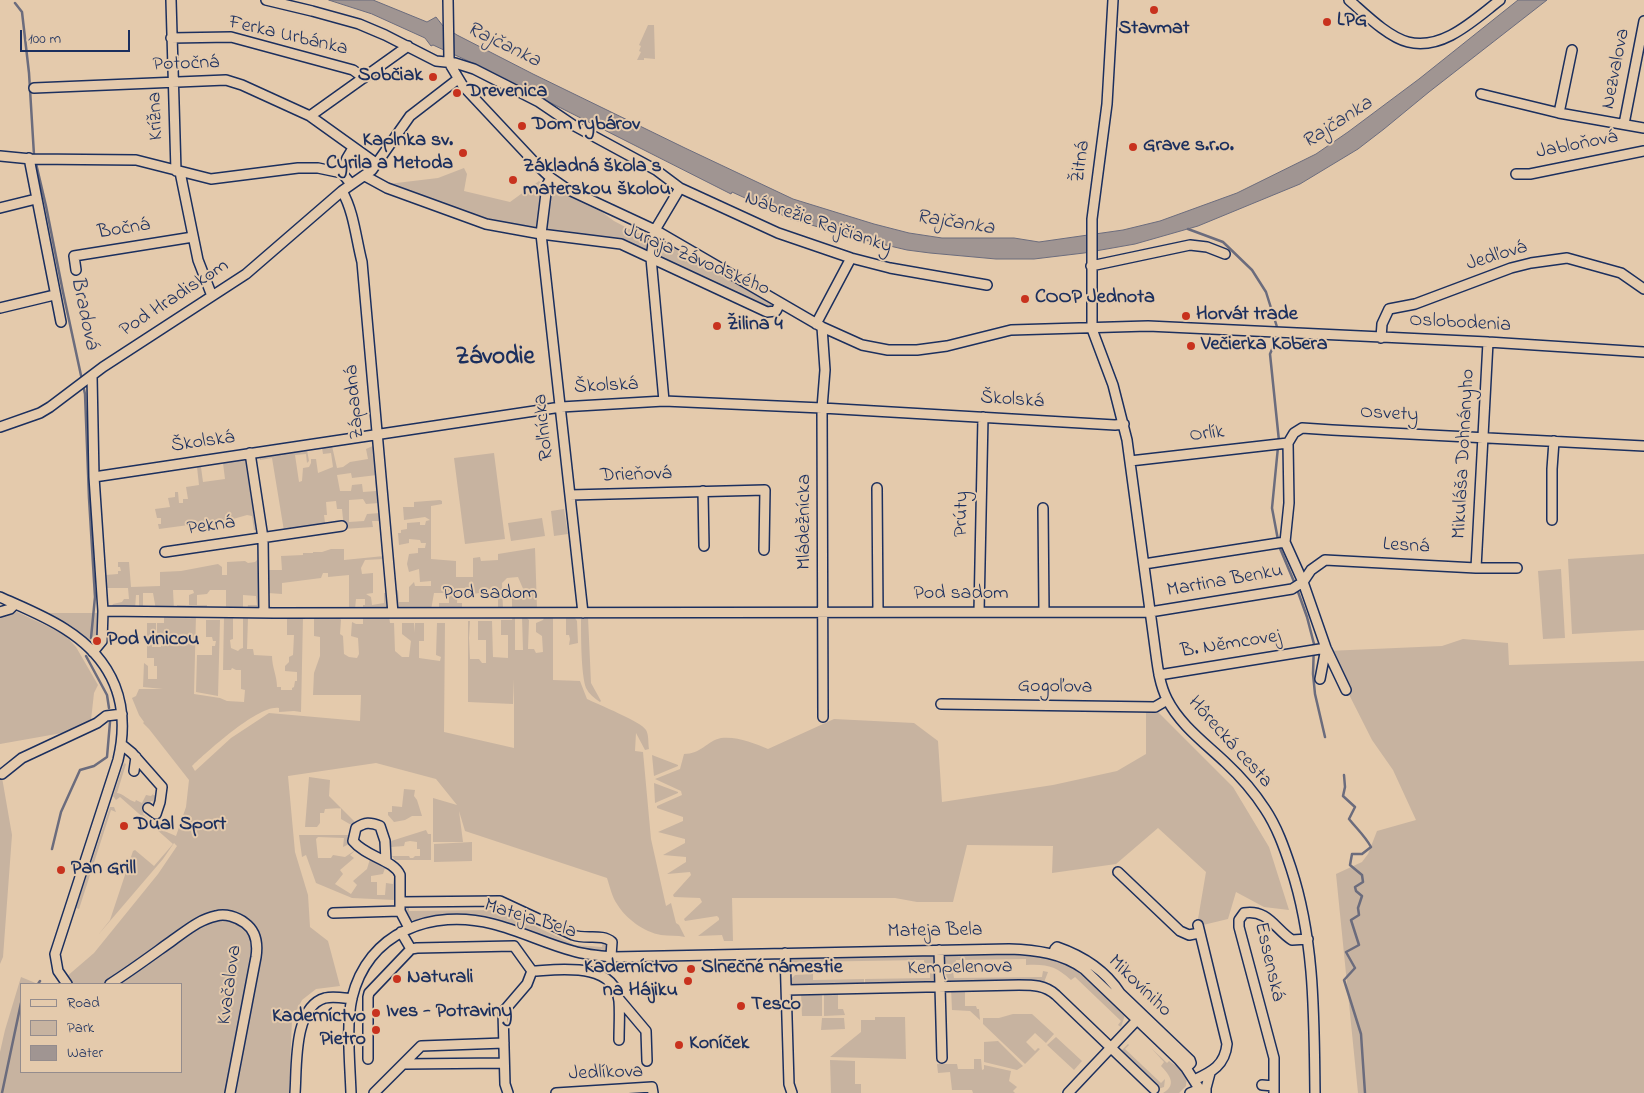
<!DOCTYPE html>
<html>
<head>
<meta charset="utf-8">
<style>
  body { margin:0 }
  #map { position:relative; width:1644px; height:1093px; overflow:hidden; background:#e4caac; font-family:"Indie Flower",sans-serif }
  canvas { display:block }
  .legend { position:absolute; left:20px; top:983px; width:162px; height:90px; box-sizing:border-box; background:#e4caac; border:1px solid #948c8d; margin:0; padding:6px 9px; list-style:none; font-size:15px; color:#1b2f5e }
  .legend li { display:flex; align-items:center; gap:10px; height:25px }
  .legend b { width:25px; border:1px solid #948c8d }
  .scale { position:absolute; left:20px; top:30px; width:110px; height:22px; box-sizing:border-box; border:2px solid #1b2f5e; border-top:0; padding-left:6px; font-size:15px; line-height:18px; white-space:nowrap; color:#1b2f5e; -webkit-text-stroke:4px #e4caac; paint-order:stroke }
</style>
</head>
<body>
<div id="map">
<canvas width="1644" height="1093"></canvas>
<ul class="legend">
<li><b style="height:6px;background:#e4caac"></b>Road</li>
<li><b style="height:14px;background:#c7b3a0"></b>Park</li>
<li><b style="height:14px;background:#a09592"></b>Water</li>
</ul>
<div class="scale">100 m</div>
</div>
<script>
const context = document.querySelector('canvas').getContext('2d');
context.lineJoin = 'round';
function paint(path, color) { context.fillStyle = color; context.fill(path, 'evenodd'); }
function stroke(path, color, width, dash) { context.strokeStyle = color; context.lineWidth = width; context.lineCap = dash ? 'butt' : 'round'; context.setLineDash(dash || []); context.stroke(path); }
function label(font, color, halo, rows, align = 'center') {
  context.font = font + ' "Indie Flower",sans-serif'; context.lineWidth = 4; context.setLineDash([]); context.textBaseline = 'middle'; context.strokeStyle = halo; context.fillStyle = color; for (const [text, x, y, turn = 0] of rows) {
    context.save(); context.translate(x, y); context.rotate((+turn || 0) * Math.PI / 180); context.textAlign = isNaN(turn) ? turn : align; if (halo) context.strokeText(text, 0, 0); context.fillText(text, 0, 0); context.restore();
  }
}
paint(new Path2D(`
  M648 25H654L655 59 644 58V60H637L641 52 639 51 641 46 639 45Z
  M464 168 467 174 464 191 510 202 539 181 542 184 602 212 614 221 633 231V232L647 235 648 240 658 243 661 241 771 304 772 307 768 309 622 241 486 221 388 184 438 178Z
  M375 445 377 475 352 478 351 473 337 475 340 491H351L352 485 362 484 363 492 376 491 375 480 377 479 379 503 366 504 363 499 349 500V522L364 521 367 514 380 513 381 521H372L373 527 344 529 342 509H337L336 501 326 502 327 515H324L325 523 284 531 272 458 260 460V457L307 450 309 461 307 463 306 454 295 455 299 482 302 481 303 468 309 467 311 463V459H316L318 473 333 467 331 453 323 454 322 448 332 446 337 468 343 467 350 462 368 459 366 449Z
  M494 453 505 539 465 544 454 458Z
  M245 460 256 530H254L252 516 247 515 233 519 159 529 158 524H161V518H157L155 509 170 507 168 498 175 497V492H178L179 503H183V499H188L186 487 199 485 197 467H201L203 482 225 479 223 463Z
  M440 500 442 501V504L431 506V559L456 561V577H473V558L480 557 481 561 498 560V554L535 548 537 609H512V596H522L524 591 518 577 507 578 502 583 503 610H498V590L481 588 479 593 473 594V597H469L467 588H458L457 603H462V609H439V603H449V593H434L431 610H399L395 606 394 591 398 590 399 602H409V587L414 582 415 586H431V581L420 582 419 569 409 572 407 564 409 554 418 553V548H425L426 543H421L420 540 409 539V543L399 545 398 533H401V530L407 529V523L420 522V525H425L426 521 430 520 425 517 404 520 403 507H414V502Z
  M564 509 568 534 554 536 551 511Z
  M542 518 545 536 511 541 508 523Z
  M257 547 259 610H247L248 605H257L256 596 243 595V610H226V590H210L207 594 197 595V605H207V610H177V605H189V595L194 593 193 590H173L174 610H156L153 593H143V609H139V595H136L135 609H110L113 604 122 602 124 599H129L128 588H106L105 575 118 574V571H121L120 567H118V562H129L131 587 160 586V572L181 571 218 564 222 567V575H227V562L245 561 248 563 255 562 257 560Z
  M331 549H344V560L384 556V559L365 560 361 568 362 574 373 573V593L366 594 371 597 372 605 384 603V593H387L388 606 385 610 363 609V605H365V599H356L355 609H349V575L328 577V573H323L321 578 282 583V594L268 593V570H282L281 556 303 555V553H313V552H322Z
  M1644 554V630L1572 634 1568 559Z
  M1561 569 1565 638 1543 639 1538 571Z
  M15 611 64 634 76 647 98 685 94 693 91 720 62 733 0 744V615Z
  M47 613H97V634L94 641 88 640 64 622Z
  M164 615H196L194 694 220 698 227 701 244 702 245 690 241 689V670H236L232 668 231 670H223L224 617H233V639L230 640 231 648 238 651 240 649 243 648V618H248L247 649H253L254 655 272 656C272 667 277 676 277 687H281V690H292V688L294 687 295 681H297V672L285 671V666L289 662V657L293 655 294 635H287V617H303L301 712 294 711 279 712V708C259 704 207 752 192 766L195 771 231 738 269 713 360 721 361 695H313L314 673 320 656V637L314 636V617H339L341 620 340 634 343 636 344 654 349 657 357 658 359 654 358 638 351 636 352 622 356 624H363V616H389L390 623H394L395 651 402 657H409L411 641 402 634V623H414V633L415 623H424V641H419V658L440 661 441 657 436 655 437 623H445L444 732 514 748V679L513 704 468 702V621H470L469 638 470 659H479L482 663H486V640H478V621H492L493 657 508 658V635H501V620H512L513 617H515V650H523L522 617H526L529 620 528 649H534L536 653 543 652 542 636 536 632V623L543 620 545 616H553V680L580 681 587 699C597 704 642 722 646 730 649 735 648 743 649 749L645 750 636 733 635 751 643 752 651 839 666 906 671 903 676 923 679 925 685 937C677 935 669 936 661 935 644 932 626 919 617 904 612 897 610 887 607 878L465 831 459 811 463 842H433V798L457 805 436 779 376 763 288 776 295 852 308 895 310 927 328 941 340 986 316 989 302 1000 292 1020 289 1093H0V1052L5 1030 21 977 38 984H21V1072H181V984H58L94 953 158 874 177 846 174 843 163 859 98 935 110 920 133 851 135 850 154 866 173 844 120 797 116 800 113 796 124 763 126 764 117 793C124 794 128 800 135 802L136 800 142 803 146 795 151 796 154 793 153 795 158 796 157 803 151 801 143 814 156 825 159 817 164 819 160 829 162 830 176 836 186 807 189 780 149 729 143 723 144 722 139 715 132 698 136 696 139 689H163L143 687 144 663 148 666V679H157V666H154V658H147V623H156V633H152V647H161V633H157V623H164Z
  M566 617H574L577 621 578 643 569 645 570 639 569 635H566Z
  M584 617H588L591 683 601 701 600 702C594 698 589 694 586 688 581 674 581 635 581 619Z
  M206 620H220L218 696 196 692 197 655H212V646H215L216 641H213L212 637H206Z
  M1463 639 1508 643 1509 665 1644 661V1093H1358L1336 874 1362 862 1368 854 1377 831 1416 820 1393 770 1372 740 1327 651 1442 646Z
  M1154 708 1233 787 1269 847 1289 910 1264 907 1236 892 1228 919 1203 925 1198 919 1206 872 1158 828 1116 864 1052 873 1053 846 967 845 953 902H917L895 898H732L733 941H724L722 935 698 936 719 920V918L717 916 685 921 684 919 702 902 700 898 674 897 673 895 691 875 690 872 667 874 686 862V857L663 855 685 843V839L658 832 683 821V817L657 808V806L682 795 681 791 655 779 680 769 684 754C701 754 707 741 721 738 737 736 754 743 768 749L834 719 914 723 938 741 942 802 1053 785 1117 771 1146 754V710Z
  M652 755 678 765V766L654 776Z
  M0 766 12 835 3 957 0 964Z
  M309 777 330 780 329 796 356 823 353 826 341 819V808L325 809 324 813H320V823L317 827H305Z
  M654 783 678 792V793L655 803Z
  M404 789 415 790 414 796 417 800 422 816H412L405 820 394 822 388 815V812H392V806L402 807Z
  M110 807H114L116 812 111 810 79 909 76 908Z
  M426 830 428 834H431V860H395L392 856H409L410 858H413L415 856H420V849H417V842L410 841 405 842 404 846 391 847V841Z
  M299 835H350L351 843 343 847 344 838 318 837 316 839 318 858H331L333 855 345 857 357 849 350 855 354 858 340 870 343 874 335 884 351 894 357 885 353 881 367 869 370 859 385 868 383 874 371 876V882H377V895H385L386 883 393 884 394 876H396L395 900 352 898 316 883 306 855 302 857Z
  M472 842V861L434 862V844Z
  M409 905V911L501 910 575 945 602 947 603 940 609 945 608 949C591 960 520 926 499 921 480 916 458 913 438 915 431 916 423 920 416 921 411 921 408 916 405 911V908Z
  M994 953 1033 955 1046 958 1070 966 1083 974 1125 1015 1121 1027 1118 1025 1121 1021 1075 977 1071 980C1055 966 1048 964 1026 965V959L956 960V966H946L943 964V957L947 954Z
  M932 954 936 959V964L933 966H924V960L799 962V968H793L789 964V960L794 957Z
  M1043 971 1048 972 1043 985 945 983 943 976 947 972H953L954 978 1042 977Z
  M930 973 936 975 935 983 865 986V979L930 978Z
  M813 974V980L864 979V986L796 987 789 981 795 975Z
  M951 988H965V1006H976L977 1009H979L980 1020 970 1011 952 1010Z
  M822 992V1016H802L801 993Z
  M824 992H838V1009H843L845 1015 824 1016Z
  M1013 1014H1032L1054 1034 1046 1043 1035 1033 1026 1042 1035 1051 1038 1048 1040 1049 1025 1064 983 1024V1018H999Z
  M875 1017H905L906 1059 830 1057 861 1032V1020H875Z
  M822 1018H844L845 1029 821 1030Z
  M1056 1037 1082 1061 1074 1070 1047 1045Z
  M998 1041 1023 1066 1017 1070 984 1062V1042Z
  M1128 1044 1129 1045 1125 1049 1161 1083 1165 1079 1164 1087 1158 1089 1120 1052Z
  M1151 1048 1167 1063 1169 1061C1179 1068 1189 1072 1186 1086L1179 1093H1163C1177 1085 1170 1075 1161 1066L1164 1062Z
  M974 1059H981L982 1070 984 1069V1065L1011 1071 1009 1081 1017 1087 1013 1091 1015 1093H973L972 1090H952L950 1072 938 1073 937 1064H957L958 1069H974Z
  M830 1060 855 1061V1084H861V1093H831Z`), '#c7b3a0');
const water = new Path2D(`
  M329 0H373L427 22 436 17 443 26 457 35 533 74 685 148 793 199 874 224 909 233 942 238H1014L1039 242 1123 230 1160 221 1237 193 1316 154 1348 132 1419 79 1518 0H1547L1429 92 1384 129 1358 149 1300 184 1198 226 1135 244 1084 253 1034 259H996L930 253 907 250 856 238 791 219 732 192 731 194 466 60 433 45 431 46 425 38 372 14Z`);
paint(water, '#a09592');
stroke(water, '#6b6c7d', 1);
stroke(new Path2D(`
  M15 3 22 12 29 73 34 155 46 206 63 292 82 380
  M1188 229 1223 242 1252 270 1266 292 1277 327 1276 340 1270 354 1279 441
  M83 385 85 394 89 498 95 597 91 638
  M1278 540 1272 508 1278 447
  M1279 546 1295 584
  M1297 589 1307 617 1314 644 1313 674 1315 694 1325 737
  M86 656 107 695 109 708
  M1344 775 1345 787 1343 796 1355 807 1349 819C1357 829 1365 836 1371 847L1362 854H1352L1350 865 1362 875 1363 882 1355 887 1356 891 1362 896 1358 908 1359 915 1351 920 1359 945 1346 952 1355 968 1344 980 1361 1034 1365 1093
  M52 849 61 812 80 770 94 766 107 757 110 722
  M38 984 40 981
  M2 1093 21 1003`), '#6b6c7d', 2.5);
const minor = new Path2D(`
  M171 0 176 171
  M266 0 312 11 359 24 385 35 436 61 455 63 474 69 539 102 573 125 656 170 680 188 778 233 851 258 890 268 987 285
  M448 0 449 58 451 66 463 86 538 166 551 178 567 189 655 230 822 327 862 345 888 350H917L947 346 1011 330 1148 326 1488 342 1644 352
  M1113 0 1107 104 1092 219V329L1113 385 1127 440 1156 655C1158 670 1160 685 1167 699 1180 725 1205 743 1226 763 1241 777 1254 792 1265 809 1277 827 1284 847 1291 868 1315 941 1314 1017 1315 1093
  M1349 0C1365 14 1388 37 1408 42 1443 51 1475 19 1500 0
  M171 38 231 37 353 70 364 78
  M34 88 226 80 242 85 310 116 377 164
  M1481 94 1559 113 1644 128
  M1559 113 1572 50
  M310 116 408 46
  M1624 124 1644 21
  M0 156 31 159 136 160 211 179 298 168H318L342 173
  M29 158 61 322
  M180 172 198 260 212 296
  M1516 174H1530L1644 151
  M365 176 387 188 486 224 541 234 621 244 767 312 776 311 780 303
  M551 178 547 185 541 234 583 613
  M351 184 342 173 347 158 353 148
  M342 191C354 212 356 239 362 262L393 613
  M0 208 36 199
  M1091 266 1190 245 1207 247 1225 254
  M76 270 74 256 193 237
  M0 308 54 295
  M816 324 851 258
  M822 327 825 370 822 408 823 717
  M1381 338 1382 324 1389 309 1415 304 1511 268 1531 263 1567 258 1621 273 1644 289
  M92 376 94 477 103 611 102 641 93 652
  M664 401 651 258 655 230 680 188
  M0 427 40 413 50 407 103 367 246 274 342 191 372 170 410 116 458 79
  M250 453 263 538 264 613
  M1130 461 1288 443
  M94 477 561 407 664 401 822 408 1115 425 1124 424
  M877 488 878 612
  M703 491 704 546
  M570 495 765 490 764 550
  M1043 508 1044 612
  M1552 520V469L1554 441
  M165 552 342 526
  M1144 564 1285 542
  M1476 568 1488 342
  M0 597C22 607 45 616 65 629 114 660 131 705 118 760L55 954 58 971 67 984
  M103 611 274 613 1150 612 1292 589 1303 582 1311 570 1325 560 1476 568H1517
  M0 612 10 609 15 604
  M979 612 983 417
  M1159 675 1326 648 1320 679
  M1346 690 1326 648 1303 582 1285 542 1289 503 1288 443 1294 433 1302 428 1332 430 1644 446
  M941 704 1155 707 1167 700
  M121 744 132 753 162 787 160 802 156 814 148 808
  M134 771 136 757
  M2 774 22 758 97 723 106 716 122 714
  M386 861 385 841 380 826C370 822 365 822 356 828L353 841C366 857 394 860 400 875V911L409 928
  M1118 872 1180 931 1189 935 1199 933
  M400 902 500 901 573 935C586 940 602 933 612 942L611 956
  M333 913 400 911
  M401 932 411 949
  M514 946 532 971
  M939 950 942 1058
  M785 953 789 1084 792 1093
  M1053 954 1055 949 1057 947C1083 956 1105 970 1120 993L1190 1060 1191 1063 1186 1068
  M110 984C132 970 152 955 173 940 186 931 200 919 216 916 225 913 237 917 245 923 256 931 258 944 256 957L230 1093
  M787 990 1019 985C1033 985 1045 985 1056 995L1154 1089
  M619 999 646 1031 647 1061
  M368 1059V997L369 993 411 949 417 948 514 946
  M404 1064 504 1063
  M1194 1080C1212 1072 1225 1065 1227 1044L1198 925
  M1262 1085 1274 1086
  M295 1093C297 1067 293 1007 325 998 334 996 343 998 352 999
  M351 1093C350 1064 346 1025 352 998 368 932 432 908 493 924 521 931 546 944 573 951 586 955 600 956 614 957L1009 949C1036 950 1062 953 1084 969L1179 1060 1186 1068 1202 1093
  M374 1093 421 1046 504 1043
  M508 1093 505 1084 503 1012 527 984 532 971C559 970 614 961 619 1001 620 1013 619 1027 619 1040
  M556 1093 652 1087 653 1093
  M1068 1093 1137 1020
  M1190 1093 1200 1089
  M1206 1093V1088L1210 1073
  M1274 1093V1058L1239 927V920L1244 913C1268 909 1275 929 1292 940L1308 939`);
stroke(minor, '#1b2f5e', 12);
stroke(minor, '#e4caac', 9);
for (const [x, y, r, color] of [
  [1154,10,5,"#c8321e"],
  [1327,22,5,"#c8321e"],
  [433,77,5,"#c8321e"],
  [457,93,5,"#c8321e"],
  [522,126,5,"#c8321e"],
  [1133,147,5,"#c8321e"],
  [463,153,5,"#c8321e"],
  [513,180,5,"#c8321e"],
  [1025,299,5,"#c8321e"],
  [1186,316,5,"#c8321e"],
  [717,326,5,"#c8321e"],
  [1191,346,5,"#c8321e"],
  [97,641,5,"#c8321e"],
  [124,826,5,"#c8321e"],
  [61,870,5,"#c8321e"],
  [691,969,5,"#c8321e"],
  [397,979,5,"#c8321e"],
  [688,981,5,"#c8321e"],
  [741,1006,5,"#c8321e"],
  [376,1013,5,"#c8321e"],
  [376,1030,5,"#c8321e"],
  [679,1045,5,"#c8321e"]
]) { const dot = new Path2D(); dot.arc(x, y, r, 0, 2 * Math.PI); context.fillStyle = color; context.fill(dot); stroke(dot, '#e4caac', 2); }
label('bold 20px', '#1b2f5e', '#e4caac', [
  ["LPG",1337,22],
  ["Stavmat",1154,30,"center"],
  ["Sobčiak",423,77,"right"],
  ["Drevenica",467,93],
  ["Dom rybárov",532,126],
  ["Kaplnka sv.",453,142,"right"],
  ["Cyrila a Metoda",453,165,"right"],
  ["Grave s.r.o.",1143,147],
  ["Základná škola s",523,168],
  ["materskou školou",523,191],
  ["COOP Jednota",1035,299],
  ["Horvát trade",1196,316],
  ["Žilina 4",727,326],
  ["Večierka Kobera",1201,346],
  ["Pod vinicou",107,641],
  ["Dual Sport",134,826],
  ["Pan Grill",71,870],
  ["Kaderníctvo",678,969,"right"],
  ["na Hájiku",678,992,"right"],
  ["Slnečné námestie",701,969],
  ["Naturali",407,979],
  ["Tesco",751,1006],
  ["Ives - Potraviny",386,1013],
  ["Kaderníctvo",366,1018,"right"],
  ["Pietro",366,1041,"right"],
  ["Koníček",689,1045]
], 'left');
label('20px', '#1b2f5e', '#e4caac', [
  ["Ferka Urbánka",288,37,13],
  ["Potočná",186,65,-2],
  ["Nezvalova",1617,69,-79],
  ["Krížna",157,116,-92],
  ["Jabloňová",1577,146,-11],
  ["Žitná",1082,162,-82],
  ["Nábrežie Rajčianky",818,224,19],
  ["Bočná",124,230,-9],
  ["Jedľová",1497,257,-17],
  ["Juraja Závodského",696,261,23],
  ["Pod Hradiskom",175,299,-33],
  ["Oslobodenia",1460,324,3],
  ["Školská",606,387,-3],
  ["Školská",1012,401,4],
  ["Západná",356,402,-95],
  ["Osvety",1389,415,3],
  ["Roľnícka",545,427,-96],
  ["Orlík",1207,435,-6],
  ["Školská",203,443,-8],
  ["Mikuláša Dohnányho",1465,454,-87],
  ["Drieňová",636,476,-2],
  ["Prúty",963,514,-89],
  ["Mládežnícka",806,522,-90],
  ["Pekná",211,527,-8],
  ["Lesná",1406,547,3],
  ["Martina Benku",1225,582,-10],
  ["Pod sadom",490,595],
  ["Pod sadom",961,595],
  ["B. Němcovej",1231,645,-9],
  ["Gogoľova",1055,688,1],
  ["Hôrecká cesta",1229,743,48],
  ["Mateja Bela",530,920,17],
  ["Mateja Bela",935,932,-1],
  ["Essenská",1268,962,77],
  ["Kempelenova",960,969,-1],
  ["Kvačalova",231,985,-82],
  ["Mikovíniho",1139,987,44],
  ["Jedlíkova",606,1074,-2]
]);
label('italic 21px', '#2f3e66', '#e4caac', [
  ["Rajčanka",503,46,26],
  ["Rajčanka",1338,124,-33],
  ["Rajčanka",955,224,9],
  ["Bradová",83,313,78]
]);
label('bold 25px', '#1b2f5e', '#e4caac', [
  ["Závodie",495,359]
]);
</script>
</body>
</html>
